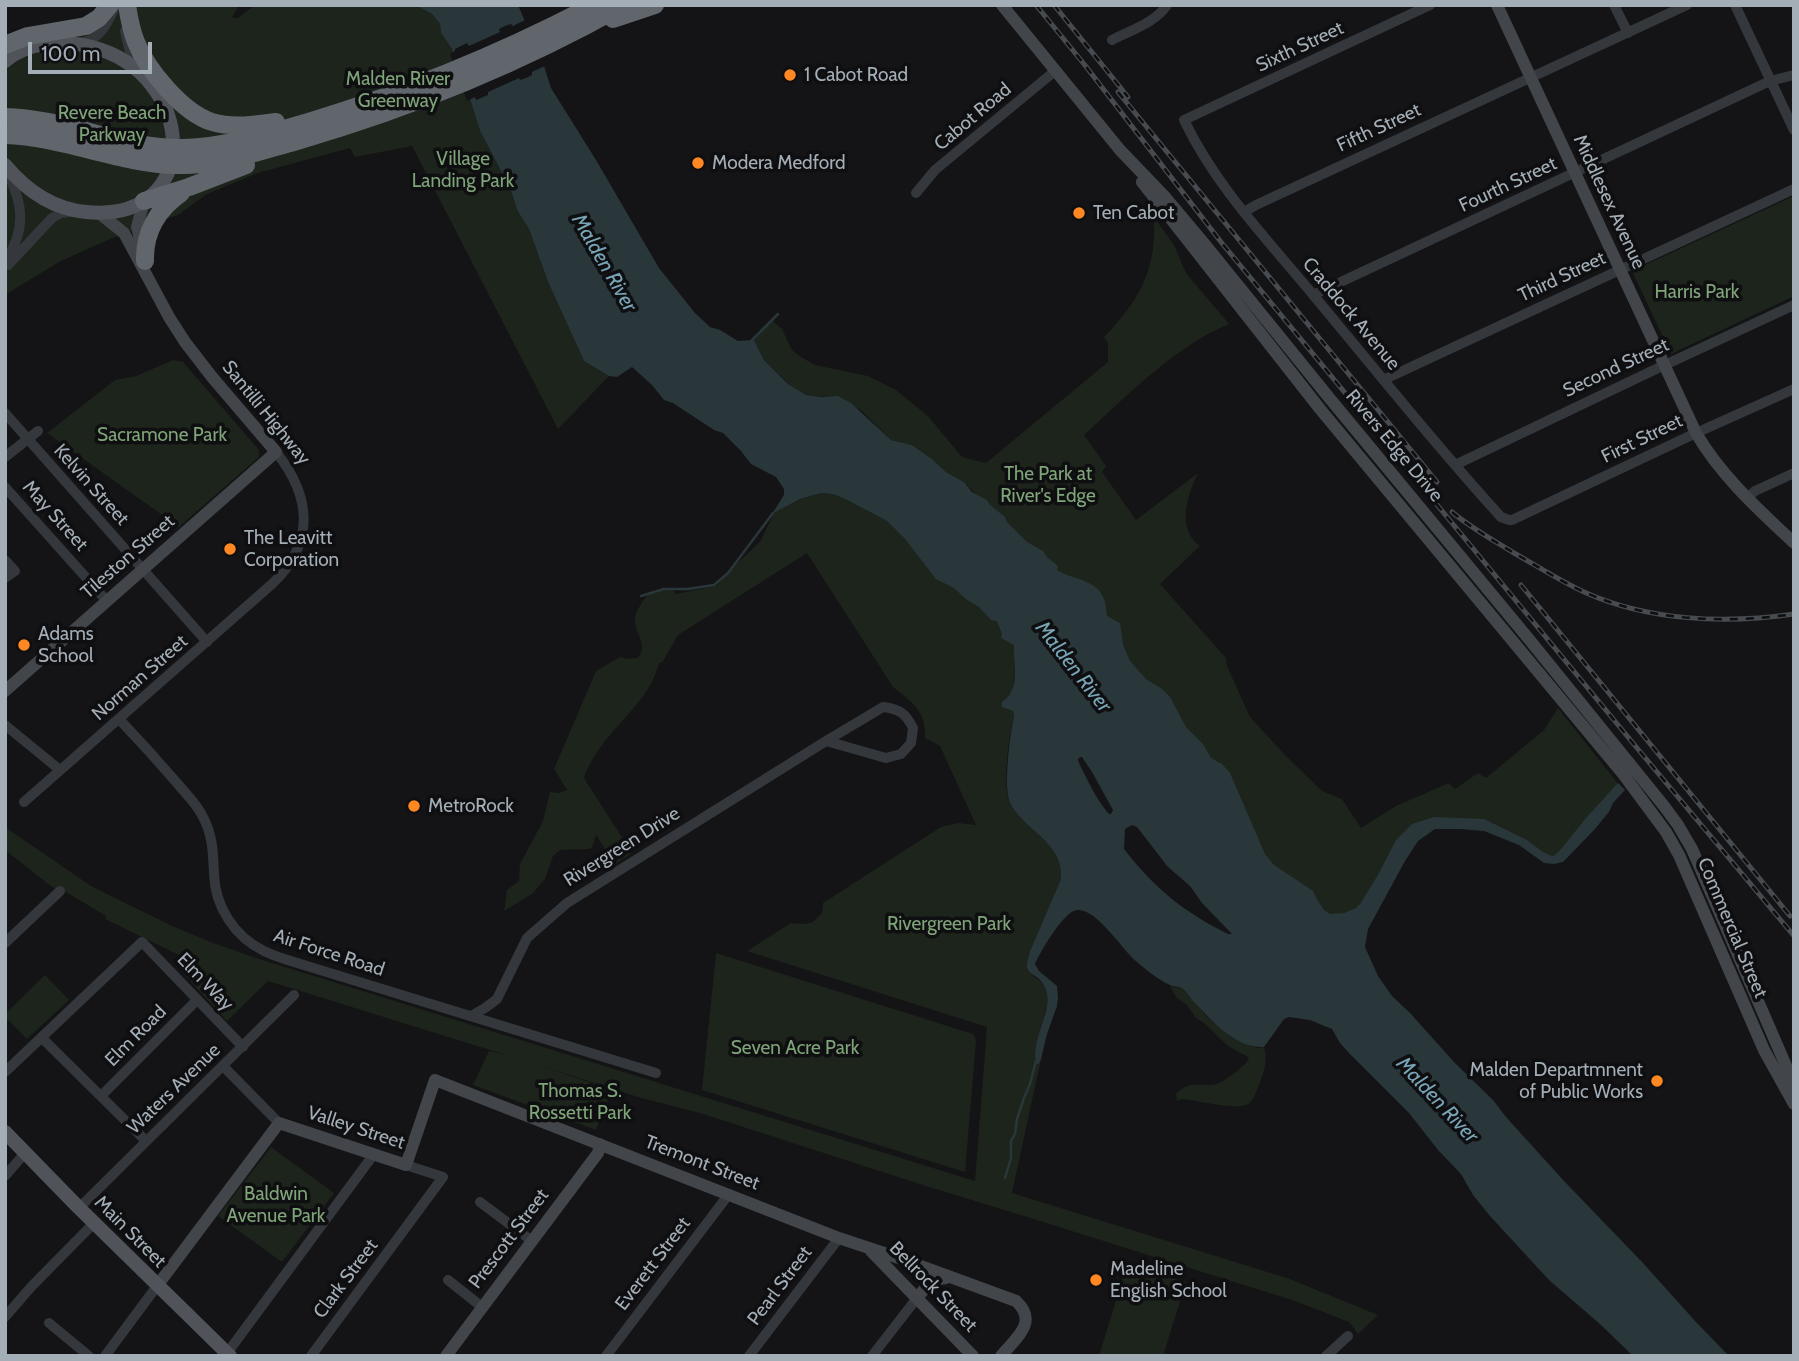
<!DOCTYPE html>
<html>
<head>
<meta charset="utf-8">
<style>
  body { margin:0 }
  #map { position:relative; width:1799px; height:1361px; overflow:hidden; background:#141416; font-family:Cabin,sans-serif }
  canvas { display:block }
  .frame { position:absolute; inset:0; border:7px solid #a4aeb7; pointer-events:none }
  .scale { position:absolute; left:28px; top:42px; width:124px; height:32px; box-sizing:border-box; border:4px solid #a4aeb7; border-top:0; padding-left:9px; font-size:21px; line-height:24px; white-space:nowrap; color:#a4aeb7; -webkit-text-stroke:5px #0f0f11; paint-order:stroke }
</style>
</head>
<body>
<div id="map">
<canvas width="1799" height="1361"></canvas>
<div class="frame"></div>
<div class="scale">100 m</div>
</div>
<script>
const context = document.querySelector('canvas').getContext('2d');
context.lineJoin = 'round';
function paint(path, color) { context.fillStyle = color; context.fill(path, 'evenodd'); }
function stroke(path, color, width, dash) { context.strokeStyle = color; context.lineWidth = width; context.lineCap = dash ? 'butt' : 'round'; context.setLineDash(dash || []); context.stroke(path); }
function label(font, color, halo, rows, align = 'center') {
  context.font = font + ' Cabin,sans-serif'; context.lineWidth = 7; context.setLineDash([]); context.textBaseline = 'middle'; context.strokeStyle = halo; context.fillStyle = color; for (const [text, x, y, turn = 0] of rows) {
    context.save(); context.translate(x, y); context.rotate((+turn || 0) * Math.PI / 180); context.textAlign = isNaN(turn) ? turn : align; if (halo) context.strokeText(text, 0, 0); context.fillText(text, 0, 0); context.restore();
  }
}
paint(new Path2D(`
  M99 5H239L232 18H238L255 5H415L432 14 440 24 441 33 452 49 468 92 480 131 511 190 517 210 529 229 548 282 584 361 609 376 558 429 412 146 355 157 350 148 258 173 207 194 178 215 110 239 59 262 5 295V39L87 17Z
  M1794 196V296L1671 354 1632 271Z
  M1156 220 1174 245 1186 273 1229 324C1175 346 1127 396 1084 435L1106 466 1102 472 1136 520 1198 473C1190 491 1181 513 1189 533 1191 538 1196 543 1200 546L1160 584 1226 658 1227 666 1250 717 1284 754 1322 791 1342 799 1361 828 1396 806 1449 783 1455 789 1478 773 1486 778 1544 730 1558 708 1619 785 1552 860 1524 841 1435 819 1358 910 1340 917 1329 916 1272 866 1208 760 1127 663 1104 617 1025 545 964 482 946 472 932 459 912 445 891 440 862 411 842 398 806 395 792 387 764 360 754 340 772 320 782 329 792 350 801 357 815 365 868 376 896 390 928 416 962 457 986 463 1108 362V343L1104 337C1137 303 1156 272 1154 223Z
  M173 360 183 362 259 450V457L179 527 47 433 115 380 136 376Z
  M821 493 833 494 845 499 887 521 905 539 931 571 975 600 982 610 997 620 1016 640 1013 692 1010 696 1003 702 1002 704 1013 711 1014 716C1009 734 1002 787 1010 803 1023 830 1064 842 1061 879L1030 951C1029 956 1026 963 1027 968 1031 979 1047 978 1048 1000 1048 1006 1045 1011 1044 1016 1041 1029 1036 1042 1036 1055L1041 1059 1012 1193 1290 1279 1378 1315 1358 1334 1349 1322 1295 1301 1011 1212 929 1187 700 1113 638 1097 535 1064 612 1090 596 1130 473 1085 489 1051 506 1055 268 981 227 1021 181 971 194 957 183 953 181 956 105 919 106 916 64 891 52 887 5 850V827L91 886 170 925 213 943 256 958 975 1181 987 1027 747 951 791 923 804 924 813 922 822 913 823 903 941 827 958 823 976 825 940 746 925 738C926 711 913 703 893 687L807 553 678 635 662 663 660 662C656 672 652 684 646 692 625 722 596 743 584 778L632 853 615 864 596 835 592 847 589 849 560 850 553 856 545 879 532 894 504 911 507 890 519 881 520 864 543 821 550 792 559 793 567 790 554 769 596 671 620 657 627 659 638 658C648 644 636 636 635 621 634 616 637 610 640 606 648 591 659 585 676 592L674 593 676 594 716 586 735 565 760 542 774 513 800 499Z
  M716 953 973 1034 976 1040 965 1172 702 1090Z
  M45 975 69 1000 27 1039 5 1017V1014Z
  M1170 986 1183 989 1207 1017 1232 1037 1257 1048 1264 1047C1268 1060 1264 1073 1259 1085 1256 1092 1254 1100 1248 1104 1237 1111 1196 1100 1182 1099L1177 1101 1176 1094C1189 1081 1197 1086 1213 1085 1223 1083 1243 1068 1249 1059L1248 1057 1228 1046 1204 1023 1196 1018 1187 1005 1176 997Z
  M271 1147 334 1193 282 1262 218 1216Z
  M1127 1264 1186 1282 1163 1356H1099Z`), '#1c241b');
paint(new Path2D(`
  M415 5H518L544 66 551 88 596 160 659 268 695 313 710 327 720 330 738 341 754 340 764 360 788 384 806 395 822 397 838 396 851 403 891 440 912 445 932 459 946 472 964 482 972 492 987 500 990 505 1005 517 1007 522 1027 542 1043 551 1047 557 1058 566 1057 570C1073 580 1097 579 1104 599 1106 604 1106 611 1107 616L1120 623 1123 645 1130 661 1146 679 1162 689 1170 697 1186 727 1203 744 1211 758 1222 764 1230 773 1265 854 1274 865 1313 891 1318 901 1324 910 1330 914 1344 913 1356 908 1360 904 1378 875 1396 840 1412 824 1434 817 1484 819 1527 840 1543 852 1552 856 1555 855 1562 848 1586 818 1618 783 1625 790 1613 803 1609 812 1594 830 1563 862 1554 864 1544 863 1519 845 1484 831 1460 829H1435L1418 841 1405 861 1368 929 1365 947 1378 976 1392 996 1410 1013 1455 1063 1493 1100 1506 1117 1564 1181 1643 1263 1696 1322 1729 1356H1633L1601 1325 1549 1280 1490 1216 1473 1195 1461 1174 1438 1150 1409 1113 1350 1054 1340 1043 1332 1029 1310 1020 1289 1017 1284 1019 1264 1047C1236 1049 1211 1020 1193 1001 1190 998 1187 992 1183 989 1179 986 1172 987 1168 984 1159 980 1145 969 1137 962 1123 951 1097 908 1077 910 1064 911 1040 952 1035 964L1039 971 1057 986 1058 998 1057 1006 1047 1034 1041 1059 1038 1065C1029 1053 1045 1020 1047 1006 1049 996 1046 986 1039 979 1035 975 1029 974 1027 968 1026 963 1029 956 1030 951L1061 879C1064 842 1023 830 1010 803 1003 787 1010 734 1014 716L1013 711 1002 707V702C1021 690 1013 664 1014 645L1001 638 1002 634 997 621 991 620 979 607 966 599 954 588 936 579 905 539 887 521 845 499 833 494 821 493 800 499 772 514 784 495V489L776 477 751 464 741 451 723 433 714 430 673 403 664 400 652 385 632 367 617 377 609 376 584 361 548 282 529 229 517 210 511 190 480 131 468 92 452 49 441 33 440 24 432 14ZM1080 757H1082L1092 772 1113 810 1111 814H1109C1096 799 1088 781 1079 763L1078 759ZM1132 825 1137 827 1168 867 1190 886 1202 903 1232 934H1228C1184 912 1155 889 1124 849L1125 829Z`), '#29363a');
paint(new Path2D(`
  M527 19 547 65 532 72V75L526 78 520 80 519 78 488 92V95L476 100 475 97 467 101 450 54 455 51V49L467 43 469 46 500 32 499 29 505 26 511 24 513 26Z`), '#141416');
stroke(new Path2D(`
  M751 341 778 314
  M641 596 664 589H688L714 585 728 573 773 513
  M1005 1178 1011 1158V1141L1015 1134 1017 1119 1024 1098 1030 1084 1036 1061`), '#29363a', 2.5);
stroke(new Path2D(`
  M1430 5 1184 120C1216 187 1268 240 1314 296 1376 370 1436 446 1501 517L1509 520H1512L1696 433 1794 389
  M1614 5 1628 33
  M1735 5 1794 130
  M125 31 130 52 140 69
  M1112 40C1131 30 1155 23 1167 5
  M80 43C99 40 106 26 114 9
  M916 193 935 170 1055 71
  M1244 212 1256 205 1687 5
  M5 262C26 230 24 205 7 172
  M8 265 52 218 61 213 69 212
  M1313 295 1770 81 1794 75
  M1383 380 1794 189
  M5 413 207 642
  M5 457 38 431
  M1455 465 1654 370 1794 305
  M5 487 107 601
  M1747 498 1755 491 1794 473
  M5 560 15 571 5 578
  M883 707C900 709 906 714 913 728L911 743 901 754 886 758 826 741Z
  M119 719C139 740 158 761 177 783 186 794 197 804 203 817 213 836 213 853 214 874 215 907 235 937 264 951 274 956 284 959 294 962L656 1073
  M5 725 60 770
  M24 802 272 584C316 542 311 496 276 452
  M5 943 60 891
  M471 1016 485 1008 497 999 527 938 567 903 826 741
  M42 1038 146 1141
  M223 1066 279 1123
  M5 1072 142 942 243 1047
  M101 1096 197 1000
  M5 1176 25 1153
  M480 1202 532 1241
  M79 1208 294 995
  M448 1280 482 1307
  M5 1317 31 1287 94 1223
  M49 1323 89 1356
  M105 1356 157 1286
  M225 1356 374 1154
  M311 1356 443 1177 406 1165
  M606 1356 729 1194
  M749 1356 839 1238
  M872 1356 917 1298
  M1326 1356 1348 1336`), '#34373b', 10);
stroke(new Path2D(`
  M1002 5 1120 150 1166 198 1203 242 1331 400 1528 638 1664 806 1678 825 1692 849 1794 1084
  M1497 5 1696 433C1721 476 1758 509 1794 543
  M1142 182 1320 409 1623 774 1666 832 1679 855 1764 1050 1794 1104
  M143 252 137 227 144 201
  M5 691 276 452 212 377 185 342 169 317 124 233 99 213
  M871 1251 973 1356
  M157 1286 279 1123 406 1165 435 1080 839 1238 896 1257 1016 1301C1039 1322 1016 1338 1001 1356
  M917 1298 932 1280 946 1278
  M446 1356 598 1153 600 1144`), '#42464b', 12);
stroke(new Path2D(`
  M5 61C29 41 63 40 92 47 197 74 205 224 86 212 53 209 26 190 5 165
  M5 1132 79 1208 230 1356`), '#50545a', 14);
stroke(new Path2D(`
  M127 5C129 18 131 30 136 42 147 70 183 113 212 122 232 128 255 125 276 122
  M613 19 655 5
  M5 45 28 36 86 26 99 18 110 5
  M5 117C66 118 123 149 183 148 226 147 268 134 308 122 408 92 502 53 594 5
  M5 135C64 137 119 164 177 165 219 166 257 152 297 141 411 108 521 63 624 5
  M144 201 189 187 246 165
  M145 261C144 232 158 209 181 193`), '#60666c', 18);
const rail = new Path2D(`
  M1036 5 1084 64 1221 242 1637 748 1794 936
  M1054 5 1128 97
  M1118 92 1437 482
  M1452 512C1471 528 1493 540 1514 553 1537 566 1560 581 1584 592 1648 621 1725 624 1794 614
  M1521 585 1790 916`);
stroke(rail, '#474b50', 5);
stroke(rail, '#0f0f11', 2.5, [8]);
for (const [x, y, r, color] of [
  [790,75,7,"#f82"],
  [698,163,7,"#f82"],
  [1079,213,7,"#f82"],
  [230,549,7,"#f82"],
  [24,645,7,"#f82"],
  [414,806,7,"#f82"],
  [1657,1081,7,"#f82"],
  [1096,1280,7,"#f82"]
]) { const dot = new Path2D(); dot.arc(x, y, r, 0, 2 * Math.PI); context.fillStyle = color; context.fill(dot); stroke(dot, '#0f0f11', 2.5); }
label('19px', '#a4aeb7', '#0f0f11', [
  ["Sixth Street",1300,47,-25],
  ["Cabot Road",973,117,-40],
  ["Fifth Street",1379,128,-25],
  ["Fourth Street",1508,185,-25],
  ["Middlesex Avenue",1609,202,65],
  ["Third Street",1562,277,-25],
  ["Craddock Avenue",1351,314,50],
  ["Second Street",1616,368,-25],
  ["Santilli Highway",266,413,51],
  ["First Street",1642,439,-26],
  ["Rivers Edge Drive",1394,446,50],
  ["Kelvin Street",91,485,48],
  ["May Street",55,516,48],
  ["Tileston Street",128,557,-41],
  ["Norman Street",140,678,-41],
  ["Rivergreen Drive",622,847,-32],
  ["Commercial Street",1732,928,67],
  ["Air Force Road",329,953,18],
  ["Elm Way",205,982,46],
  ["Elm Road",136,1036,-45],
  ["Waters Avenue",174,1089,-44],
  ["Valley Street",356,1128,18],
  ["Tremont Street",702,1163,21],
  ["Main Street",130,1232,45],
  ["Prescott Street",509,1239,-53],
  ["Everett Street",653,1264,-53],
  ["Clark Street",346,1279,-53],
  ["Pearl Street",780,1286,-53],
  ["Bellrock Street",933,1287,46]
]);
label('19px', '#a4aeb7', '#0f0f11', [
  ["1 Cabot Road",804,75],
  ["Modera Medford",712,163],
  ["Ten Cabot",1093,213],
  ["The Leavitt",244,538],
  ["Corporation",244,560],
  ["Adams",38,634],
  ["School",38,656],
  ["MetroRock",428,806],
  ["Malden Departmnent",1643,1070,"right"],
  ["of Public Works",1643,1092,"right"],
  ["Madeline",1110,1269],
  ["English School",1110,1291]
], 'left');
label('19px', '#7fa479', '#0f0f11', [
  ["Malden River",398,79],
  ["Greenway",398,101],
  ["Revere Beach",112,113],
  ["Parkway",112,135],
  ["Village",463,159],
  ["Landing Park",463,181],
  ["Harris Park",1697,292],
  ["Sacramone Park",162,435],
  ["The Park at",1048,474],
  ["River's Edge",1048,496],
  ["Rivergreen Park",949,924],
  ["Seven Acre Park",795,1048],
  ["Thomas S.",580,1091],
  ["Rossetti Park",580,1113],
  ["Baldwin",276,1194],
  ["Avenue Park",276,1216]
]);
label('italic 21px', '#78a5b6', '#0f0f11', [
  ["Malden River",604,263,60],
  ["Malden River",1073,667,52],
  ["Malden River",1437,1100,47]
]);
</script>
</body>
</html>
